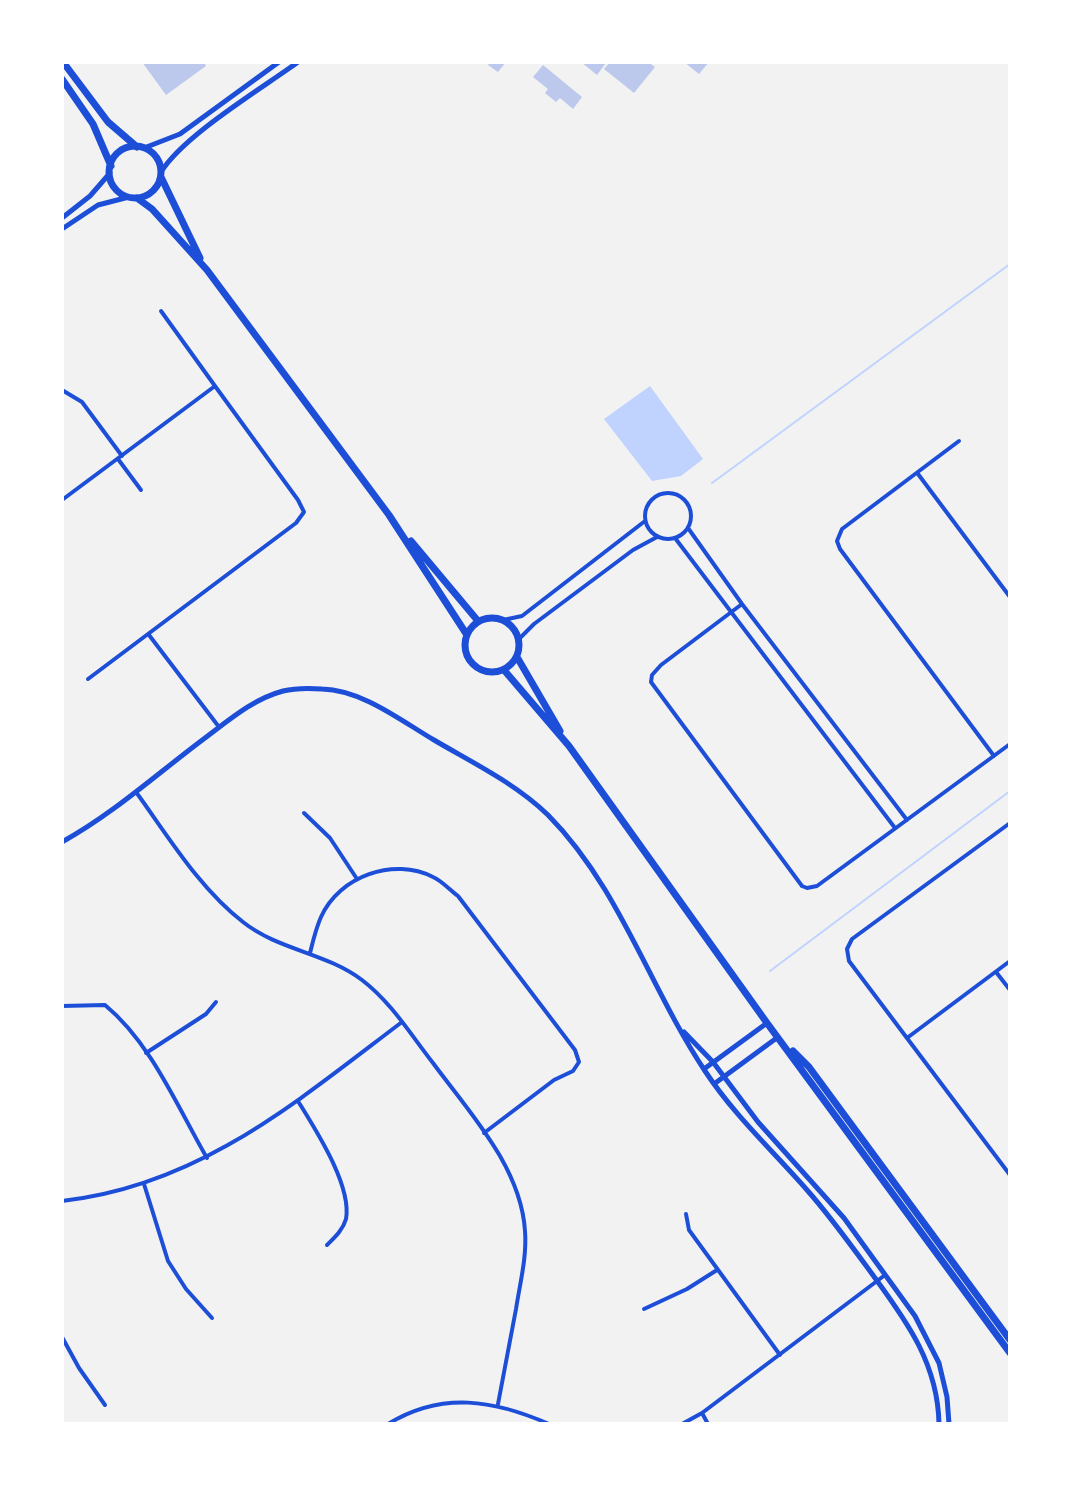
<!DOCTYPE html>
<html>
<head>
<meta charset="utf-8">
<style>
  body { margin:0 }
  #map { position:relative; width:1072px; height:1486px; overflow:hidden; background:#f2f2f2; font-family:Spectral,serif }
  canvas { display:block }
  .frame { position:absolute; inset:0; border:64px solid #fff; pointer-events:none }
</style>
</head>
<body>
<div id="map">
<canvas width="1072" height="1486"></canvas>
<div class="frame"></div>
</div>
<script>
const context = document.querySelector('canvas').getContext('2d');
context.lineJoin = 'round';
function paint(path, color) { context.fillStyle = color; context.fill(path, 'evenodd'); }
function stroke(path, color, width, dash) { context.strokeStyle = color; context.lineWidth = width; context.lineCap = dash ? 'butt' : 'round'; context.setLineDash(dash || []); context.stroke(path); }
paint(new Path2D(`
  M650 386 703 459 681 476 652 481 604 419Z`), '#bfd3fe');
stroke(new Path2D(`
  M712 483 1010 264
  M770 971 1010 791`), '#bfd3fe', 2);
paint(new Path2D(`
  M142 62H204L206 66 166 95Z
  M490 62H506L498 72 488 65Z
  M581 62H604L606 63 597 75Z
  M610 62H648L655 67 634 93 604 69Z
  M684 62H709L699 74Z
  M543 65 582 97 573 109 560 98 556 102 545 93 548 89 533 77Z`), '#bdc9ec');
stroke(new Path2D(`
  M161 311 215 386
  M62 390 82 402 122 456
  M959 441 842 529 837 541 840 549 994 756
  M118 459 141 490
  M918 474 1010 597
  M645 516a23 23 0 1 1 46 0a23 23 0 1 1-46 0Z
  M62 500 215 386 298 500 304 512 296 523 88 679
  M688 528 742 604 907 820
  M675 538 895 828
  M742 604 661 665 652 675 651 682 802 886 807 888 817 886 1010 744
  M503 620 522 616 645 521
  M149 635 219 727
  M519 639 534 624 633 550 657 537
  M136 792C168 836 199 888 243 922 278 950 327 953 362 980 391 1002 411 1035 433 1063 469 1112 521 1167 525 1231 527 1257 520 1283 516 1309 510 1341 504 1372 498 1404
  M304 813 330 838 357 879
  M1010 823 852 939 847 949 849 961 1010 1175
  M310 953C313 941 316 928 321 917 339 876 394 857 433 877 442 881 450 890 458 896L575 1050 579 1062 573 1071 554 1080 484 1133
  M996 972 1010 990
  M62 1006 105 1005C151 1043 177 1106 207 1158
  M907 1038 1010 961
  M146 1053 206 1014 216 1002
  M298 1101C315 1129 352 1185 346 1219 343 1230 334 1238 327 1245
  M144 1184 168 1261 186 1289 212 1318
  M62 1201C199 1186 296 1102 402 1022
  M686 1214 689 1230 780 1355
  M644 1309 687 1289 717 1270
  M62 1337 79 1368 105 1405
  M702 1413 708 1424
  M388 1424C442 1391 494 1400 549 1424
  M682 1424 702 1413 885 1275`), '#1d4ed8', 4);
stroke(new Path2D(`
  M144 148 180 134 279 62
  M161 172C184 135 261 89 298 62
  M62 218 90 196 110 173
  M62 229 98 205 129 197
  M62 842C113 814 158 773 205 738 229 720 253 699 283 691 295 688 309 688 322 689 362 690 400 720 434 740 473 763 515 783 548 815 620 888 649 987 705 1071 734 1115 772 1150 807 1190 831 1217 853 1248 875 1278 908 1323 938 1365 939 1424
  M684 1032 713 1062 758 1122 844 1218 915 1316 939 1363 947 1397 949 1424
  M704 1069 767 1023
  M714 1084 778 1037`), '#1d4ed8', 5);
stroke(new Path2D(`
  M63 62 108 122 137 147
  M62 79 93 124 111 166
  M109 172a26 26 0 1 1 52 0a26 26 0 1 1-52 0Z
  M161 177 200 258
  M137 198 152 209 207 270 389 515 467 635
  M411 541 478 621
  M465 645a27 27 0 1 1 54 0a27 27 0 1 1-54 0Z
  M517 657 560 731
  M504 670 569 746 767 1023 1010 1353
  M793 1051 809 1067 1010 1340`), '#1d4ed8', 7);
</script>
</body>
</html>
